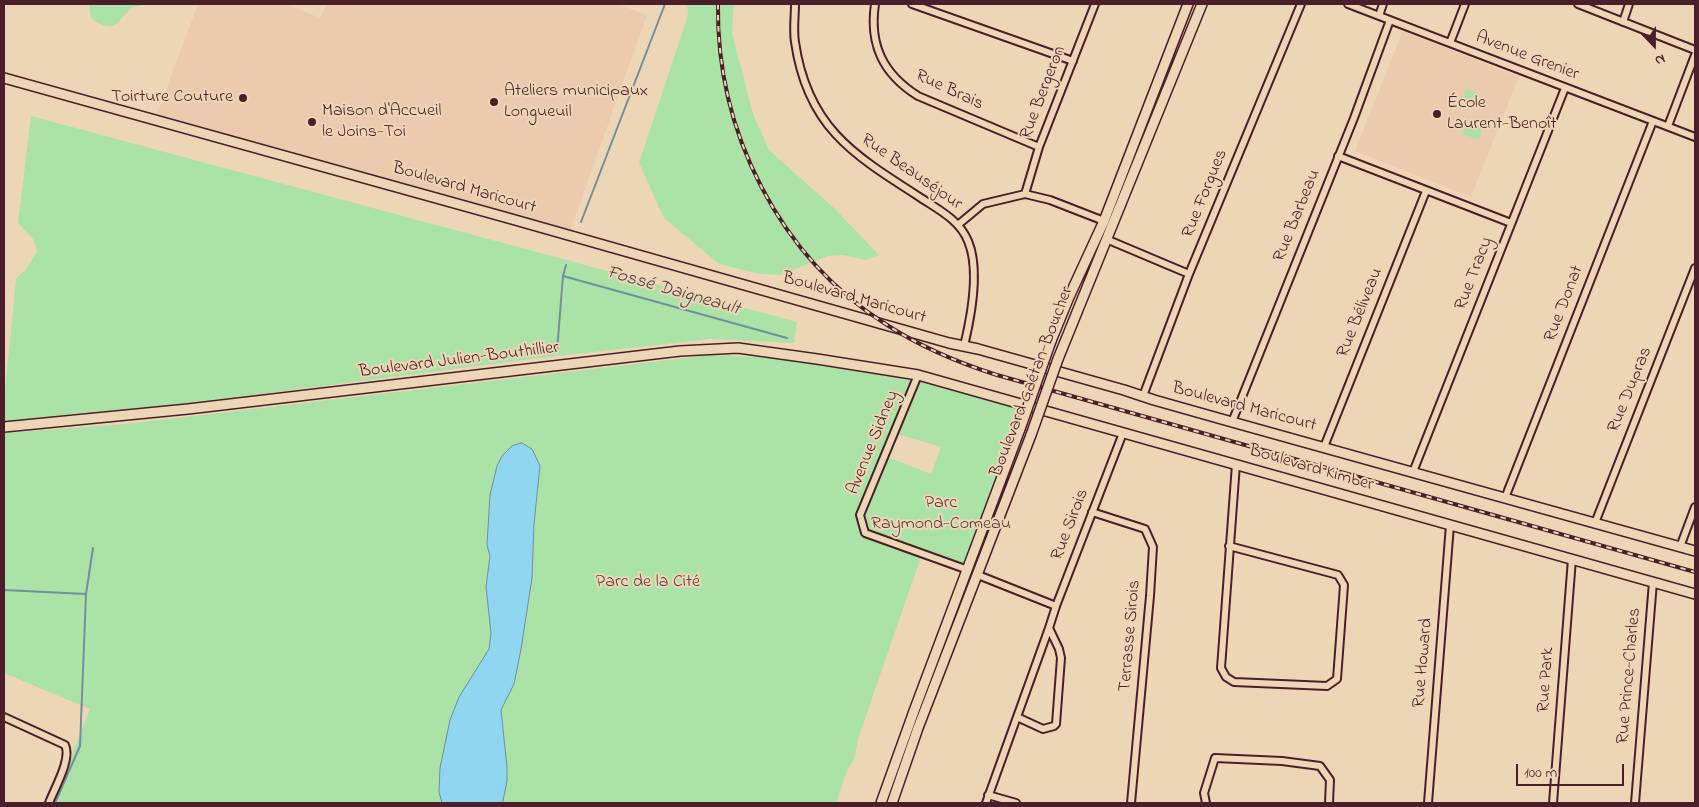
<!DOCTYPE html>
<html>
<head>
<meta charset="utf-8">
<style>
  body { margin:0 }
  #map { position:relative; width:1699px; height:807px; overflow:hidden; background:#edd6b6; font-family:"Indie Flower",sans-serif }
  canvas { display:block }
  .frame { position:absolute; inset:0; border:5px solid #4a1f2b; pointer-events:none }
  .north { position:absolute; left:1629px; top:20px; width:50px; height:50px; -webkit-text-stroke:4px #edd6b6; paint-order:stroke; rotate:158deg; font-size:14px; font-weight:700; line-height:20px; text-align:center; color:#4a1f2b }
  .north::after { content:''; display:block; margin:auto; width:18px; height:22px; background:#4a1f2b; clip-path:polygon(50% 0,100% 100%,50% 72%,0 100%) }
  .scale { position:absolute; left:1516px; top:764px; width:108px; height:22px; box-sizing:border-box; border:2px solid #4a1f2b; border-top:0; padding-left:6px; font-size:15px; line-height:18px; white-space:nowrap; color:#4a1f2b; -webkit-text-stroke:4px #edd6b6; paint-order:stroke }
</style>
</head>
<body>
<div id="map">
<canvas width="1699" height="807"></canvas>
<div class="frame"></div>
<div class="north">N</div>
<div class="scale">100 m</div>
</div>
<script>
const context = document.querySelector('canvas').getContext('2d');
context.lineJoin = 'round';
function paint(path, color) { context.fillStyle = color; context.fill(path, 'evenodd'); }
function stroke(path, color, width, dash) { context.strokeStyle = color; context.lineWidth = width; context.lineCap = dash ? 'butt' : 'round'; context.setLineDash(dash || []); context.stroke(path); }
function label(font, color, halo, rows, align = 'center') {
  context.font = font + ' "Indie Flower",sans-serif'; context.lineWidth = 4; context.setLineDash([]); context.textBaseline = 'middle'; context.strokeStyle = halo; context.fillStyle = color; for (const [text, x, y, turn = 0] of rows) {
    context.save(); context.translate(x, y); context.rotate((+turn || 0) * Math.PI / 180); context.textAlign = isNaN(turn) ? turn : align; if (halo) context.strokeText(text, 0, 0); context.fillText(text, 0, 0); context.restore();
  }
}
paint(new Path2D(`
  M198 4H287L320 18 327 4H617L647 15 570 231 156 117Z
  M1403 31 1519 77 1471 197 1355 151Z`), '#ebcaad');
paint(new Path2D(`
  M89 4H148C144 5 136 6 132 8 116 20 118 37 91 18Z
  M687 4H734L732 33 753 114 769 150 835 209 879 255 866 260 843 255 828 256 780 275 760 274 719 264 664 218 639 163 688 15Z
  M1466 89 1478 93 1473 106 1462 104Z
  M31 116 797 322 794 343 711 339 540 358 176 405 41 420 4 426V401L16 279 26 269 37 251 33 239 18 223Z
  M1467 120 1483 127 1479 140 1462 134Z
  M711 355 776 358 915 377 884 456 931 474 941 447 894 433 918 375 1020 403 968 570 922 554 859 736 854 759 846 773 836 803H53L90 709 4 673V433L125 424Z`), '#abe3a7');
const water = new Path2D(`
  M522 443 532 449 540 466 534 524 532 578 521 649 514 684 501 710 507 767V781L503 801 502 803H442L439 792 440 768 450 720 459 697 489 649 491 633 486 587 490 556 487 545 490 495 497 466 502 456 512 446Z`);
paint(water, '#8fd7f0');
stroke(water, '#738da1', 1);
stroke(new Path2D(`
  M581 222 665 4
  M566 265 563 276 787 338
  M557 351 563 276
  M4 590 86 594
  M55 803 80 746 86 594 93 548`), '#738da1', 2);
const street = new Path2D(`
  M795 4C795 16 793 30 795 42 807 126 852 154 918 196 937 209 959 219 968 241 980 269 971 317 964 346
  M875 4C869 45 883 74 918 96L1039 147
  M912 4 1073 61
  M1348 4 1695 137
  M1578 4 1695 50
  M1379 16 1383 4
  M1623 22 1629 4
  M1450 43 1465 4
  M1668 126 1695 55
  M1338 156 1511 223
  M1025 194 1039 147 1095 4
  M959 224 983 204 1025 194 1050 200 1104 221
  M1106 239 1189 274
  M918 375 860 515 865 533 968 570
  M1143 396 1189 274 1301 4
  M1232 422 1354 118 1390 20
  M1324 447 1426 191
  M1413 472 1565 88
  M1505 498 1653 121
  M1092 512 1145 529 1153 547 1150 596 1131 803
  M1595 523 1695 268
  M1229 546 1338 575 1344 585 1337 679 1327 686 1234 682 1226 677 1221 668 1236 464
  M1680 547 1695 507
  M978 575 1056 606
  M4 717 65 745C72 759 54 789 49 803
  M1017 717 1043 729 1054 726 1056 724 1061 658 1059 649 1049 628
  M988 795 1016 803
  M986 803 1049 628 1056 606 1123 433
  M1206 803 1204 793 1215 758 1282 761 1320 766 1330 780 1329 803
  M1428 803 1450 525
  M1553 803 1572 559
  M1635 803 1653 582`);
const secondary = new Path2D(`
  M4 78 508 218 949 343 978 349 1124 390 1154 400 1232 422 1695 551
  M1051 341 1069 297 1104 221 1188 4
  M1058 359 1202 4
  M4 427 188 409 680 351 738 348 817 359 918 375 1695 594
  M881 803 914 711 1020 429
  M892 803 918 728 1031 435`);
stroke(street, '#4a1f2b', 10);
stroke(secondary, '#4a1f2b', 12);
stroke(street, '#edd6b6', 6);
stroke(secondary, '#edd6b6', 9);
const rail = new Path2D(`
  M718 4C716 131 779 257 887 325 921 347 959 363 997 375L1695 572`);
stroke(rail, '#4a1f2b', 4);
stroke(rail, '#edd6b6', 2, [5.5]);
const secondaryBridge = new Path2D(`
  M1020 429 1051 341
  M1031 435 1058 359`);
stroke(secondaryBridge, '#4a1f2b', 12, []);
stroke(secondaryBridge, '#edd6b6', 9);
for (const [x, y, r, color] of [
  [243,98,5,"#4a1f2b"],
  [494,102,5,"#4a1f2b"],
  [1437,114,5,"#4a1f2b"],
  [312,122,5,"#4a1f2b"]
]) { const dot = new Path2D(); dot.arc(x, y, r, 0, 2 * Math.PI); context.fillStyle = color; context.fill(dot); stroke(dot, '#edd6b6', 2); }
label('18px', '#4a1f2b', '#edd6b6', [
  ["Avenue Grenier",1527,57,21],
  ["Rue Brais",949,91,25],
  ["Rue Bergeron",1044,93,-69],
  ["Rue Beauséjour",911,173,35],
  ["Boulevard Maricourt",464,189,16],
  ["Rue Forgues",1206,194,-68],
  ["Rue Barbeau",1298,216,-68],
  ["Rue Tracy",1475,274,-69],
  ["Boulevard Maricourt",854,299,16],
  ["Rue Donat",1565,304,-69],
  ["Rue Béliveau",1361,313,-68],
  ["Boulevard Julien-Bouthillier",459,361,-7],
  ["Boulevard Gaétan-Boucher",1033,382,-69],
  ["Rue Dupras",1631,390,-68],
  ["Boulevard Maricourt",1244,408,15],
  ["Avenue Sidney",874,443,-68],
  ["Boulevard Kimber",1311,469,16],
  ["Rue Sirois",1071,525,-69],
  ["Terrasse Sirois",1131,636,-85],
  ["Rue Howard",1424,663,-85],
  ["Rue Prince-Charles",1630,676,-85],
  ["Rue Park",1547,680,-86]
]);
label('18px', '#4a1f2b', '#edd6b6', [
  ["Ateliers municipaux",504,92],
  ["Longueuil",504,113],
  ["Toirture Couture",233,98,"right"],
  ["École",1447,104],
  ["Laurent-Benoît",1447,125],
  ["Maison d'Accueil",322,112],
  ["le Joins-Toi",322,133]
], 'left');
label('18px', '#593c3e', '#edd6b6', [
  ["Parc",941,504],
  ["Raymond-Comeau",941,525],
  ["Parc de la Cité",648,583]
]);
label('italic 19px', '#543b49', '#edd6b6', [
  ["Fossé Daigneault",673,292,16]
]);
</script>
</body>
</html>
